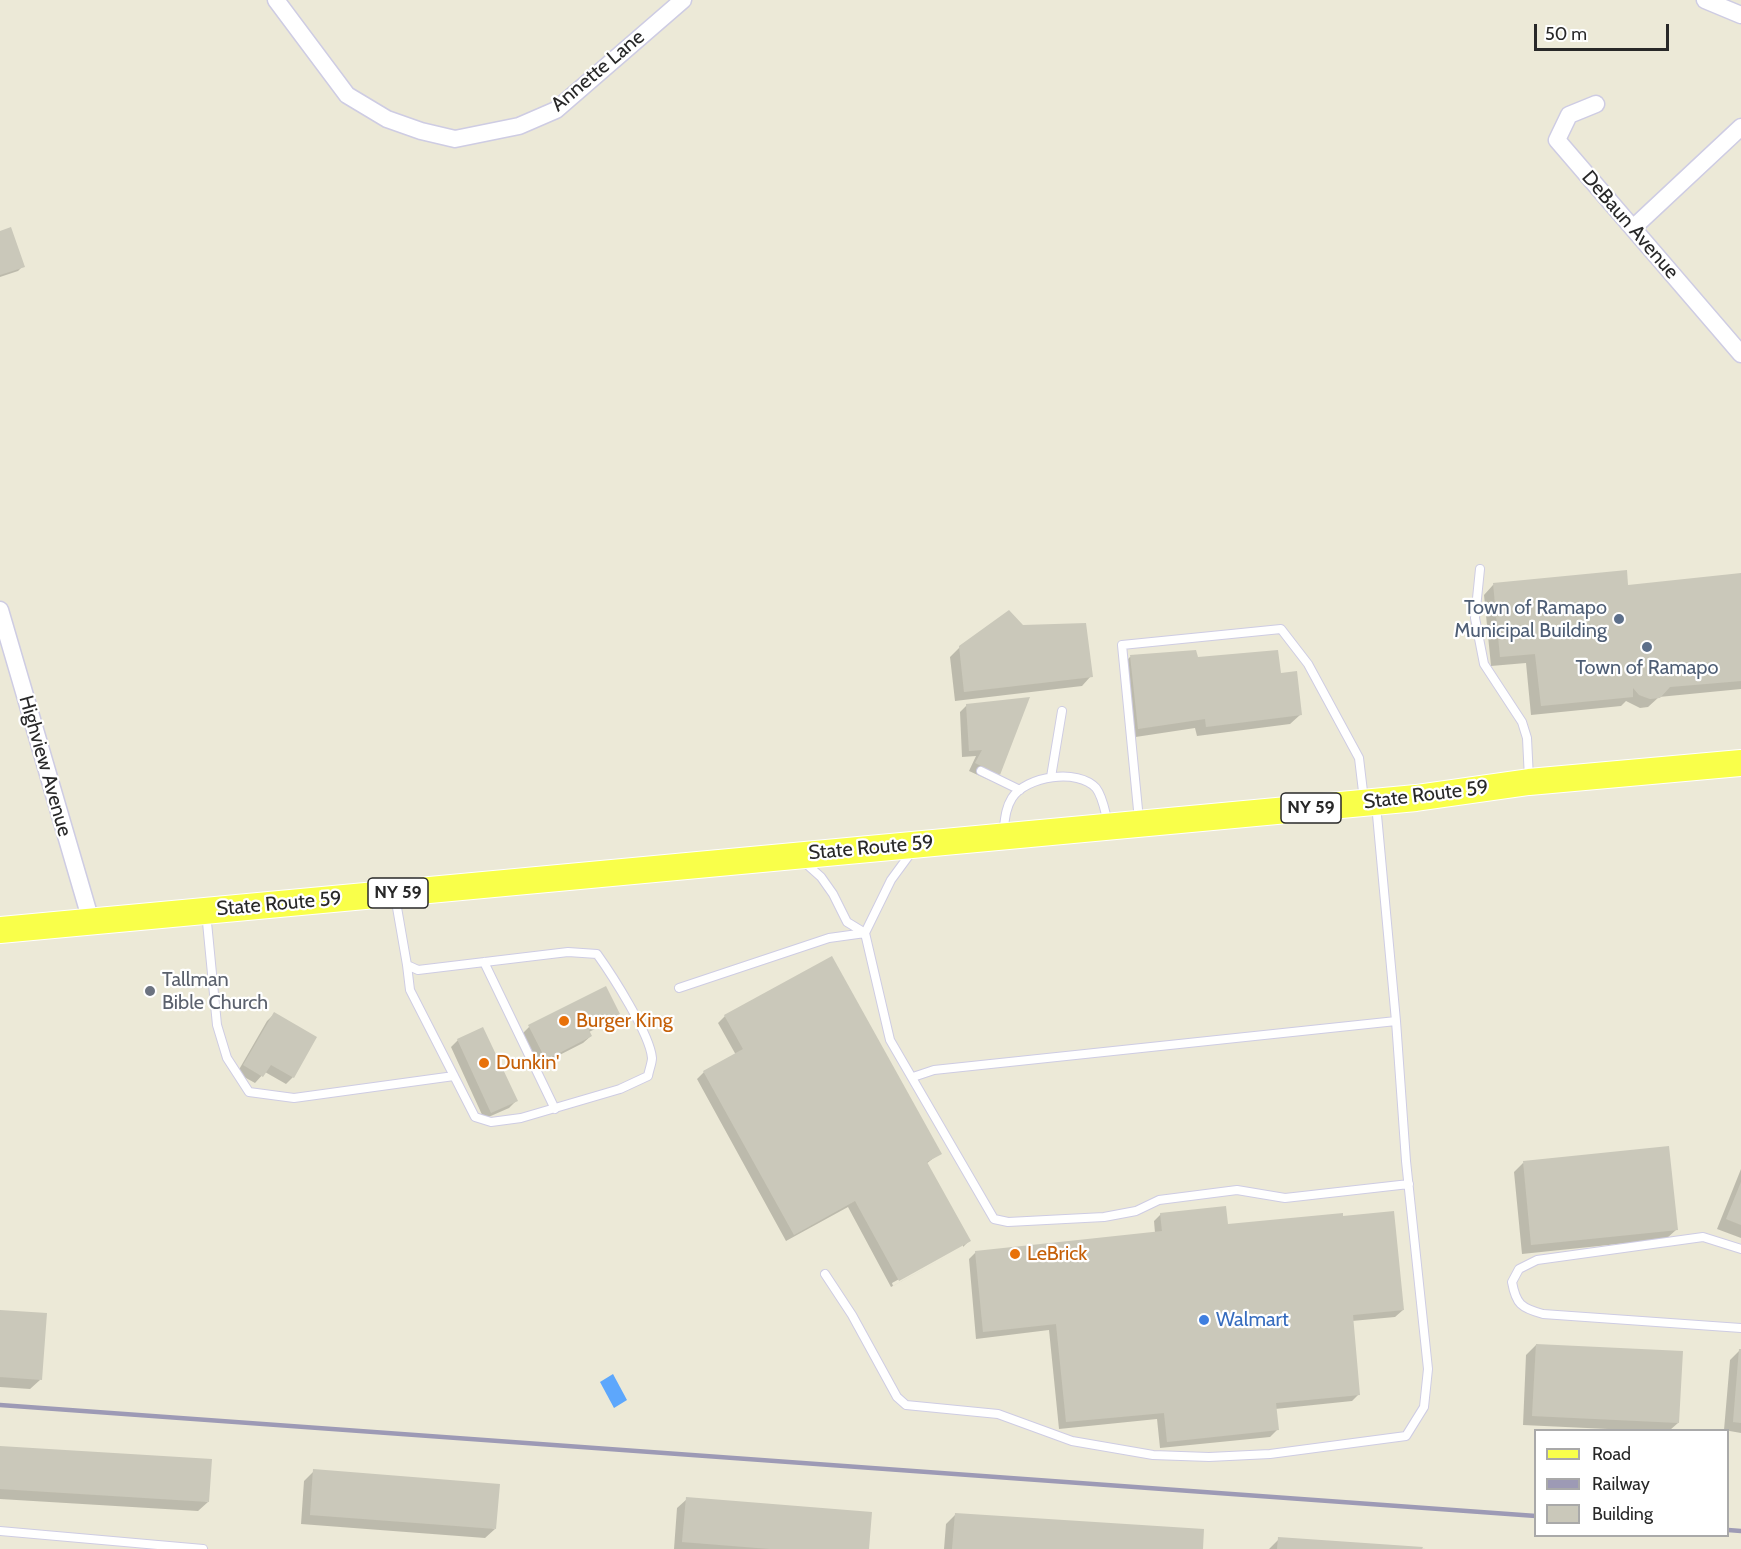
<!DOCTYPE html>
<html>
<head>
<meta charset="utf-8">
<style>
  body { margin:0 }
  #map { position:relative; width:1741px; height:1549px; overflow:hidden; background:#ece9d7; font-family:Cabin,sans-serif }
  canvas { display:block }
  .legend { position:absolute; left:1534px; top:1429px; width:195px; height:108px; box-sizing:border-box; background:#fff; border:2px solid #a9a9a9; margin:0; padding:8px 10px; list-style:none; font-size:18px; color:#282828 }
  .legend li { display:flex; align-items:center; gap:12px; height:30px }
  .legend b { width:30px; border:2px solid #a9a9a9 }
  .scale { position:absolute; left:1534px; top:24px; width:135px; height:27px; box-sizing:border-box; border:3px solid #282828; border-top:0; padding-left:8px; font-size:18px; line-height:21px; white-space:nowrap; color:#282828; -webkit-text-stroke:4px #fff; paint-order:stroke }
</style>
</head>
<body>
<div id="map">
<canvas width="1741" height="1549"></canvas>
<ul class="legend">
<li><b style="height:8px;background:#f9ff4a"></b>Road</li>
<li><b style="height:8px;background:#9d9ab5"></b>Railway</li>
<li><b style="height:16px;background:#cac8ba"></b>Building</li>
</ul>
<div class="scale">50 m</div>
</div>
<script>
const context = document.querySelector('canvas').getContext('2d');
context.lineJoin = 'round';
function paint(path, color) { context.fillStyle = color; context.fill(path, 'evenodd'); }
function stroke(path, color, width, dash) { context.strokeStyle = color; context.lineWidth = width; context.lineCap = dash ? 'butt' : 'round'; context.setLineDash(dash || []); context.stroke(path); }
function label(font, color, halo, rows, align = 'center') {
  context.font = font + ' Cabin,sans-serif'; context.lineWidth = 4.5; context.setLineDash([]); context.textBaseline = 'middle'; context.strokeStyle = halo; context.fillStyle = color; for (const [text, x, y, turn = 0] of rows) {
    context.save(); context.translate(x, y); context.rotate((+turn || 0) * Math.PI / 180); context.textAlign = isNaN(turn) ? turn : align; if (halo) context.strokeText(text, 0, 0); context.fillText(text, 0, 0); context.restore();
  }
}
paint(new Path2D(`
  M613 1374 627 1400 614 1408 600 1382Z`), '#5da7fc');
paint(new Path2D(`
  M0 232 23 266 18 271 0 277Z
  M1741 575V689L1659 697 1648 707 1640 708 1626 701 1621 706 1531 715 1526 663 1491 666 1484 595 1493 585 1627 586Z
  M960 647 1091 676 1082 686 955 701 950 657Z
  M1130 657 1197 658 1279 675 1300 715 1290 724 1197 736 1195 728 1129 738 1121 666Z
  M967 705 998 774 991 781 969 771 976 756 962 757 960 712Z
  M274 1014 293 1077 286 1084 265 1072 255 1083 237 1073 267 1021Z
  M618 1014 611 1021 589 1032 591 1036 583 1043 538 1066 522 1034 529 1027Z
  M725 1016 940 1153 926 1164 969 1241 963 1247V1244L892 1283 893 1286 962 1248 891 1287 848 1207 786 1241 697 1079 704 1072 736 1055 718 1023Z
  M458 1040 516 1101 509 1108 484 1119 451 1047Z
  M1523 1163 1676 1230 1666 1239 1522 1254 1514 1172Z
  M1741 1169V1238L1717 1229Z
  M1161 1214 1227 1226 1403 1310 1395 1317 1352 1321 1359 1394 1352 1401 1275 1409 1277 1430 1270 1437 1160 1448 1157 1419 1059 1429 1049 1330 976 1339 969 1259 976 1252 1155 1233 1154 1221Z
  M0 1311 40 1380 30 1389 0 1387Z
  M1536 1345 1678 1423 1670 1430H1629L1523 1425 1526 1355Z
  M1740 1350 1741 1351V1433L1724 1430 1730 1360Z
  M0 1447 208 1502 198 1511 0 1499Z
  M314 1471 495 1529 485 1538 301 1524 304 1481Z
  M687 1499 868 1549H674L677 1508Z
  M955 1515 1201 1549H944L946 1524Z
  M1279 1539 1426 1549H1269Z`), '#0003');
paint(new Path2D(`
  M11 227 25 267 0 275V231Z
  M1627 570 1628 585 1741 573V681L1670 687 1660 698 1650 699 1639 695 1633 688V697L1541 706 1535 654 1500 657 1493 583Z
  M1009 610 1023 625 1086 623 1093 677 964 692 959 646Z
  M1196 650 1198 657 1278 650 1281 673 1297 671 1302 715 1206 727 1205 719 1138 729 1130 655Z
  M1030 697 1000 775 975 763 982 750 969 751 966 704Z
  M832 956 942 1154 927 1162 971 1241 899 1281 855 1201 794 1235 703 1071 743 1049 724 1015Z
  M606 986 620 1014 589 1030 592 1036 546 1060 528 1025Z
  M274 1012 317 1037 294 1078 271 1065 263 1077 243 1065Z
  M483 1027 518 1101 491 1113 457 1039Z
  M1669 1146 1678 1230 1531 1245 1523 1161Z
  M1741 1182V1225L1726 1219Z
  M1226 1206 1228 1224 1343 1213V1216L1394 1211 1404 1310 1353 1315 1360 1395 1276 1403 1279 1430 1167 1442 1164 1413 1066 1422 1056 1324 983 1332 975 1251 1162 1231 1160 1213Z
  M0 1310 47 1313 42 1380 0 1377Z
  M1536 1344 1683 1351 1679 1423 1532 1416Z
  M1739 1349H1741V1423L1733 1422Z
  M0 1446 212 1459 209 1502 0 1489Z
  M313 1469 500 1484 496 1529 310 1515Z
  M686 1497 872 1512 869 1549H770L682 1542Z
  M955 1513 1204 1529 1203 1549H952Z
  M1278 1537 1423 1547 1422 1549H1277Z`), '#cac8ba');
const service = new Path2D(`
  M1480 569 1475 618 1484 664 1522 722 1527 738 1529 779
  M981 771 1020 790
  M1051 777 1062 711
  M1139 820 1122 645 1281 629 1308 664 1359 758 1364 800
  M1003 834C1005 821 1005 809 1012 798 1026 776 1078 768 1096 788 1103 797 1105 812 1108 823
  M913 850 891 880 865 933 890 1040 994 1219 1008 1222 1104 1217 1136 1211 1159 1200 1237 1190 1285 1198 1409 1184
  M802 860 821 877 833 894 847 922 865 933
  M395 896 407 965 418 970 568 952 597 954C612 975 650 1034 652 1058 652 1063 649 1070 648 1076L620 1089 521 1118 491 1122 475 1117 410 990 407 965
  M206 912 217 1025 227 1058 249 1092 294 1098 454 1076
  M484 962 555 1109
  M679 988 829 938 865 933
  M913 1077 934 1070 1396 1021
  M1741 1249 1703 1237 1537 1260 1519 1269 1512 1282C1516 1304 1521 1308 1543 1314L1741 1328
  M825 1274 852 1315 897 1397 906 1405 998 1414 1072 1441 1153 1455 1209 1457 1270 1454 1406 1436 1424 1407 1428 1369 1406 1161 1396 1021 1376 804
  M0 1531 203 1549`);
const minor = new Path2D(`
  M276 0 347 95 387 119 421 131 455 139 519 126 556 110 683 0
  M1705 0 1741 15
  M1596 104 1569 115 1557 140 1741 354
  M1633 228 1741 127
  M0 610 91 921`);
const primary = new Path2D(`
  M0 930 1416 798 1529 782 1741 763`);
stroke(service, '#cecce3', 10);
stroke(minor, '#cecce3', 19);
stroke(primary, '#fff', 28);
stroke(service, '#fff', 8);
stroke(minor, '#fff', 16);
stroke(primary, '#f9ff4a', 26);
stroke(new Path2D(`
  M0 1405 1536 1516
  M1728 1530 1741 1531`), '#9d9ab5', 4.5);
for (const [x, y, r, color] of [
  [1619,619,6,"#5c6f8a"],
  [1647,647,6,"#5c6f8a"],
  [150,991,6,"#6b7280"],
  [564,1021,6,"#e8710a"],
  [484,1063,6,"#e8710a"],
  [1015,1254,6,"#e8710a"],
  [1204,1320,6,"#3f7fe0"]
]) { const dot = new Path2D(); dot.arc(x, y, r, 0, 2 * Math.PI); context.fillStyle = color; context.fill(dot); stroke(dot, '#fff', 2); }
for (const [x, y, w] of [
  [1311,808,60],
  [398,893,60]
]) { const box = new Path2D(); box.roundRect(x - w / 2, y - 15, w, 30, 4.5); context.fillStyle = '#fff'; context.fill(box); stroke(box, '#282828', 1.5); }
label('bold 18px', '#282828', null, [
  ["NY 59",1311,808],
  ["NY 59",398,893]
]);
label('20px', '#282828', '#fff', [
  ["Annette Lane",598,71,-40],
  ["DeBaun Avenue",1630,225,49],
  ["Highview Avenue",45,766,74],
  ["State Route 59",1426,795,-7],
  ["State Route 59",871,848,-5],
  ["State Route 59",279,904,-5]
]);
label('20px', '#4e5e75', '#fff', [
  ["Town of Ramapo",1607,608],
  ["Municipal Building",1607,631],
  ["Town of Ramapo",1647,668,"center"]
], 'right');
label('20px', '#5b616d', '#fff', [
  ["Tallman",162,980],
  ["Bible Church",162,1003]
], 'left');
label('20px', '#c56008', '#fff', [
  ["Burger King",576,1021],
  ["Dunkin'",496,1063],
  ["LeBrick",1027,1254]
], 'left');
label('20px', '#366cbe', '#fff', [
  ["Walmart",1216,1320]
], 'left');
</script>
</body>
</html>
